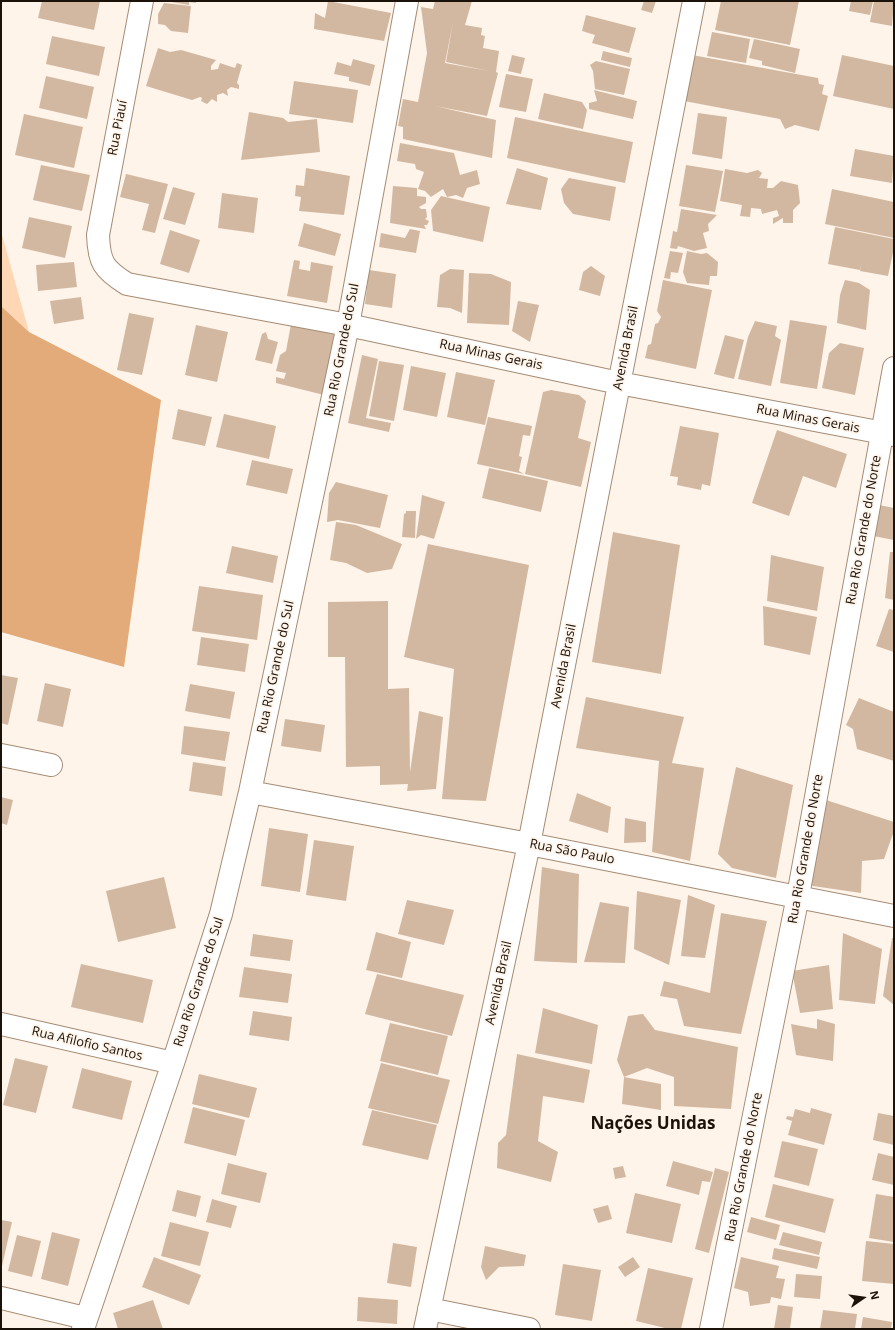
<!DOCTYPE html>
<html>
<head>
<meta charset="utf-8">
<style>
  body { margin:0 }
  #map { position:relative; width:895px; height:1330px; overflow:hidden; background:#fff4ea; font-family:"Open Sans",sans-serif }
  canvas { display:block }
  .frame { position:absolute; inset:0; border:2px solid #1b1209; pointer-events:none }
  .north { position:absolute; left:843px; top:1278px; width:40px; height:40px; -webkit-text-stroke:3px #fff4ea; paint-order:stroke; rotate:77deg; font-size:11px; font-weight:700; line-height:16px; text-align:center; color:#1b1209 }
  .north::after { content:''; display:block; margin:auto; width:14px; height:18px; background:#1b1209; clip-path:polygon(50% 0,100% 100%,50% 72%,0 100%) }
</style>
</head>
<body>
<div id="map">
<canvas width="895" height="1330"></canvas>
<div class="frame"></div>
<div class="north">N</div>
</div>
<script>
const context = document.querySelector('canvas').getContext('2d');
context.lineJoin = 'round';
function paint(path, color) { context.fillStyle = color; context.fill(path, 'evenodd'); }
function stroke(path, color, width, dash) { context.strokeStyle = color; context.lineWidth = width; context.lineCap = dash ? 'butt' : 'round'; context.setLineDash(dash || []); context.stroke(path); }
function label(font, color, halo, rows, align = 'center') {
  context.font = font + ' "Open Sans",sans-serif'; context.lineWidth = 3.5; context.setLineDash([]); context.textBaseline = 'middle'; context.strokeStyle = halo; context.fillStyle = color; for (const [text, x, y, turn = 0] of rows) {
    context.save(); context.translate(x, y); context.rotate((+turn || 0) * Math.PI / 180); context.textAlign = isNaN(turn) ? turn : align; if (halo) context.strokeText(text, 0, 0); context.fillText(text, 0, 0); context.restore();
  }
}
paint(new Path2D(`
  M1 231 29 332 1 306Z`), '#ffd7b4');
paint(new Path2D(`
  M1 306 29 332 161 400 124 667 1 632Z`), '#e2ab79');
paint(new Path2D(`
  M42 1H100L94 30 38 18Z
  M165 1H196V3L189 2V5Z
  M328 1 391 13 384 41 314 29 315 13 325 18Z
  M435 1H472L465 25 482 28 481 35 485 36 483 48 499 51 496 72 498 73 487 116 435 106 496 120 492 158 403 139V127L398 126 403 99 418 102 427 53 421 7 433 9ZM453 22 446 62 489 71 445 63Z
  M644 1H656L652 13 641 10Z
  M721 1H799L790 45 715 30Z
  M851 1H873L870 15 849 11Z
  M874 1H894L892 26 870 22Z
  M164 3 191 6 188 33 171 31 165 25 158 24V14Z
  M586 15 636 28 629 53 592 43 595 35 582 31Z
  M712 32 750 39 746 63 707 56Z
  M52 36 105 47 99 76 46 64Z
  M754 39 800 49 795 73 762 65V61L749 58Z
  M158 48 170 52 181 50 216 60 211 66V70L218 69 220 63 235 68 237 63 242 65 237 83 239 85V89L231 87 227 90 228 96 223 93 217 95V102L212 99 207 104 201 101 202 98 200 97 192 100 146 86Z
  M603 51 632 58 630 67 601 60Z
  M512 55 525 58 521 74 508 71Z
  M692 55 818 78 819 84 824 85 822 94 828 96 819 131 795 125 785 129 780 119 684 101Z
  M842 55 894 66V109L833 96Z
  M353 59 375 65 370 86 349 81V77L334 74 337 62 351 66Z
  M596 61 630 69 624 95 595 89 593 71 590 65Z
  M506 74 533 79 526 112 499 107Z
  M46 76 94 87 87 119 39 108Z
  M294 81 358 90 353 123 289 114Z
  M594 90 637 101 633 119 589 109V103L597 101Z
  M544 93 582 102 587 110 583 129 538 119Z
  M249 112 283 118 288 122 317 119 320 152 241 160Z
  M698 113 727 117 722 159 692 154Z
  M24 114 83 127 74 168 15 155Z
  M515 117 633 142 625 183 507 158Z
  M400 143 454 153 460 175 477 170 480 184 467 188 463 198 456 195 447 197 443 189 431 197 425 191 418 189 424 172 416 169 415 164 397 161Z
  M855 149 894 156 892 183 850 176Z
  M41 165 90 175 82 211 33 200Z
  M686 165 723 171 715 212 679 206Z
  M306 168 350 176 344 215 299 211 301 197 295 196 296 185 304 186Z
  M517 168 548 178 541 210 506 204Z
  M725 169 747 173 758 170 762 173 759 178 768 179 767 188H773L781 181 798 185 800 203 793 210V223H783V218L773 224V218L779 216 777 210 762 214 761 209 751 208 750 217 740 216 742 205 720 201Z
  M126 174 168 184 155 233 142 230 149 204 120 197Z
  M569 178 616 187 610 221 573 214 564 203 561 189Z
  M393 186 417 188V196L426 197V203L419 207 421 209H426L427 217 425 219 429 221 427 225H424L426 229 390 223Z
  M173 187 195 193 185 225 163 219Z
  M832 189 894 202V238L825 224Z
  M222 193 258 198 254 233 218 228Z
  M441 196 490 207 483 242 433 231 431 210Z
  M681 209 717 215 708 224 709 231 703 233 707 248 694 251 678 246 677 249 670 248 673 231 677 232Z
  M29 217 72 226 65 258 22 248Z
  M304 223 341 234 335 256 298 246Z
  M835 227 894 239V248L888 276 860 271 862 261 860 270 828 264Z
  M410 229 420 231 416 253 379 247 381 233 405 238Z
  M170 230 200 240 189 273 160 264Z
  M670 251 683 253 678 273 671 272 670 279 664 278Z
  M687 251 701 254 707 253 718 262 717 276H710L709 285 687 283 683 272Z
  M294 260 300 261 299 269 310 271 311 262 333 266 327 303 287 296Z
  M74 262 77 287 38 291 36 265Z
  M591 266 605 276 600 296 579 290 583 272Z
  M450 269 464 270 462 313 450 308 437 307 440 275Z
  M369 270 396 274 392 308 365 304Z
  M469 273 491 274 511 282 509 325 467 323Z
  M663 280 712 290 696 369 645 358 648 345 651 344 655 324 658 323 661 317 657 311Z
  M845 280 859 283 870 290 866 330 837 323 840 295Z
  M81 297 84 319 54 324 50 301Z
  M518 301 539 305 530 342 512 331Z
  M129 313 154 318 142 375 117 370Z
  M790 320 827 326 817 389 780 383Z
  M755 321 777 326 775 336 781 340 771 386 738 379 748 337Z
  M291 324 339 335 324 395 276 383V377L284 379 286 373 276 371 280 355 286 351Z
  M196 325 228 332 217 382 185 375Z
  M266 332 268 339 278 342 272 364 255 360 262 334Z
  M725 335 744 340 734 379 714 374Z
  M840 343 864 348 855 395 822 388 829 353Z
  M362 355 378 359 366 418 391 423 389 432 348 423Z
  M379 361 404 365 394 421 369 416Z
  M411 366 446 373 437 417 403 410Z
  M456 372 495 380 485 425 447 417Z
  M551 390 579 395 586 401 578 438 591 442 581 487 525 474 543 392Z
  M178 409 212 417 205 446 172 439Z
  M224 414 276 426 269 459 216 447Z
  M488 417 532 426 530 436 523 435 519 456 522 457 519 471 524 474 477 464Z
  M680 426 719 433 710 486 702 484 701 490 677 485 678 477 670 476Z
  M777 430 847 454 836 488 803 476 789 516 752 503Z
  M252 460 293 469 287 494 246 485Z
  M489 468 548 481 541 512 482 498Z
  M336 482 388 495 380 528 338 520 327 522 329 493Z
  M422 495 445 502 434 539 421 535 416 539Z
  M874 504 894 508V540L868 535Z
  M406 511H416L415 538 402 537 404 514 406 513Z
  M336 522 356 525 402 544 392 569 367 573 346 563 330 560Z
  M613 532 680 545 661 674 592 662Z
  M428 544 529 565 486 801 442 799 454 669 404 657Z
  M232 546 278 556 273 583 226 573Z
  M890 552H894V600L885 598Z
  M771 555 824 567 817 611 767 601Z
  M199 586 263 595 257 640 192 631Z
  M388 601V689L409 688 410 772 419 711 443 717 436 789 407 791 408 784 380 785V766L346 767 345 657H328V602Z
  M763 606 817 617 810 655 764 645Z
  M889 609 894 610V652L876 646Z
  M201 637 249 644 245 672 197 665Z
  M1 675 18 678 8 725 1 723Z
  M45 683 71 689 63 727 37 721Z
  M190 684 235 692 230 719 185 711Z
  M586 697 684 717 672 763 704 768 690 861 652 852 659 761 576 748Z
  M859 698 894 712V761L857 749 853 729 846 725Z
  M285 719 325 725 321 752 281 746Z
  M184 726 230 732 225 761 181 754Z
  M193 762 226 767 222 796 189 791Z
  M736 767 793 785 776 878 732 868 718 854Z
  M577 793 611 807 608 833 569 821Z
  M1 797 13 800 7 825 1 823Z
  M826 800 894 822V831L884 859 862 861 861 893 806 885Z
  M625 818 646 822V842L624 843Z
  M269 828 308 834 300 892 261 886Z
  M314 840 354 846 346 901 306 895Z
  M542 867 579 874 577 963 534 961Z
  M164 877 176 928 118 942 106 891Z
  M637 891 681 900 669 965 634 949Z
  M688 895 715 905 705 958 681 956Z
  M407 900 454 910 444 945 398 934Z
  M600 902 629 907 625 963 584 962Z
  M721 913 767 921 741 1034 684 1026 677 999 660 996 664 981 710 993Z
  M376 932 411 942 402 978 366 970Z
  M843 933 882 949 875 1004 839 1000Z
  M253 934 293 940 290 961 250 956Z
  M892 938H894V1005L883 996Z
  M81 964 153 980 143 1023 71 1007Z
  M829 965 833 1009 800 1013 792 971Z
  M244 967 292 974 288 1003 239 997Z
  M377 974 464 995 452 1036 365 1014Z
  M543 1008 598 1025 592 1064 535 1053Z
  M253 1011 292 1017 289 1041 249 1035Z
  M643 1014 655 1030 738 1047 731 1109 674 1106V1077L647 1068 624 1077 617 1060 628 1016Z
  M817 1019 835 1024 833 1061 796 1055 791 1024 817 1029Z
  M390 1023 448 1036 438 1075 380 1061Z
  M517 1054 590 1070 584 1103 543 1096 538 1141 558 1152 551 1182 497 1168 498 1143 506 1135Z
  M15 1058 48 1066 36 1113 3 1105Z
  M381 1063 450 1080 438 1124 368 1108Z
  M82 1068 132 1081 122 1120 72 1108Z
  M199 1074 257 1088 249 1118 192 1104Z
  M624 1077 661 1084V1110L622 1104Z
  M193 1107 245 1120 236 1156 184 1143Z
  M811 1108 832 1114 824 1145 788 1135 792 1121 786 1119 787 1116 793 1117 795 1109 810 1113Z
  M372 1110 437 1125 428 1160 362 1145Z
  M878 1113 894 1116V1145L873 1140Z
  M782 1141 818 1149 809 1186 774 1177Z
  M878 1153 894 1157V1185L872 1180Z
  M673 1161 713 1172 710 1182 702 1181 699 1195 666 1186Z
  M228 1163 267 1173 260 1203 221 1194Z
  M623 1166 626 1177 615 1179 613 1168Z
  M715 1168 729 1172 709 1253 695 1249Z
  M773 1184 834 1199 825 1233 765 1217Z
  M177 1190 201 1196 196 1217 172 1211Z
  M635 1193 681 1204 672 1243 626 1233Z
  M876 1194 894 1197V1242L869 1238Z
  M212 1199 237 1206 231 1228 206 1222Z
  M608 1205 612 1219 598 1223 593 1209Z
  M751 1217 780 1225 776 1240 747 1232Z
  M1 1220 12 1222 2 1266H1Z
  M170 1222 209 1232 200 1266 161 1256Z
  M52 1232 80 1239 68 1286 41 1279Z
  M783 1232 822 1242 819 1255 779 1245Z
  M17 1235 41 1241 32 1277 8 1271Z
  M866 1241 894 1244V1284L862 1281Z
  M393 1243 417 1247 411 1287 387 1283Z
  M485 1246 526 1255 524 1266 499 1267 486 1280 481 1267Z
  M774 1248 820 1257 817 1269 772 1259Z
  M154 1257 201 1275 189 1305 142 1287Z
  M633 1257 640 1267 625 1277 618 1267Z
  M741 1257 779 1266 776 1278 785 1279 781 1299 771 1297 770 1303 750 1306 748 1292 734 1288Z
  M563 1264 601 1270 592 1321 555 1315Z
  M648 1268 693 1278 681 1329H669L636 1321Z
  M796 1274 822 1276 820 1299 794 1297Z
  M358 1297 398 1300 397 1324 357 1321Z
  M153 1300 163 1329H118L113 1313Z
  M778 1305 793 1307 790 1329H774Z
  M823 1310 857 1314 855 1329H820Z
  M863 1317 892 1322 891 1329H861Z`), '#d3b8a1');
const minor = new Path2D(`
  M142 1 98 235C99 262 103 269 127 284L348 325 619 383 894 435
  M1 755 51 765
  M250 792 529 844 894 916
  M1 1024 173 1063
  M1 1298 85 1318
  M429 1309 529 1329
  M83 1329 173 1063 221 914 250 792 348 325 407 1
  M425 1329 529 844 694 1
  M711 1329 798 896 894 368`);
stroke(minor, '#a58c75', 24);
stroke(minor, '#fff', 22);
label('13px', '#1b1209', '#fff4ea', [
  ["Rua Piauí",118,128,-79],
  ["Avenida Brasil",626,348,-79],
  ["Rua Rio Grande do Sul",342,350,-79],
  ["Rua Minas Gerais",491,355,12],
  ["Rua Minas Gerais",808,419,11],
  ["Rua Rio Grande do Norte",864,530,-80],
  ["Avenida Brasil",564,666,-79],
  ["Rua Rio Grande do Sul",276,667,-78],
  ["Rua Rio Grande do Norte",806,849,-80],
  ["Rua São Paulo",572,852,11],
  ["Rua Rio Grande do Sul",199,982,-72],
  ["Avenida Brasil",499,983,-78],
  ["Rua Afilofio Santos",87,1044,13],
  ["Rua Rio Grande do Norte",744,1167,-79]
]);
label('bold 17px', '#1b1209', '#fff4ea', [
  ["Nações Unidas",653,1124]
]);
</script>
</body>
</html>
